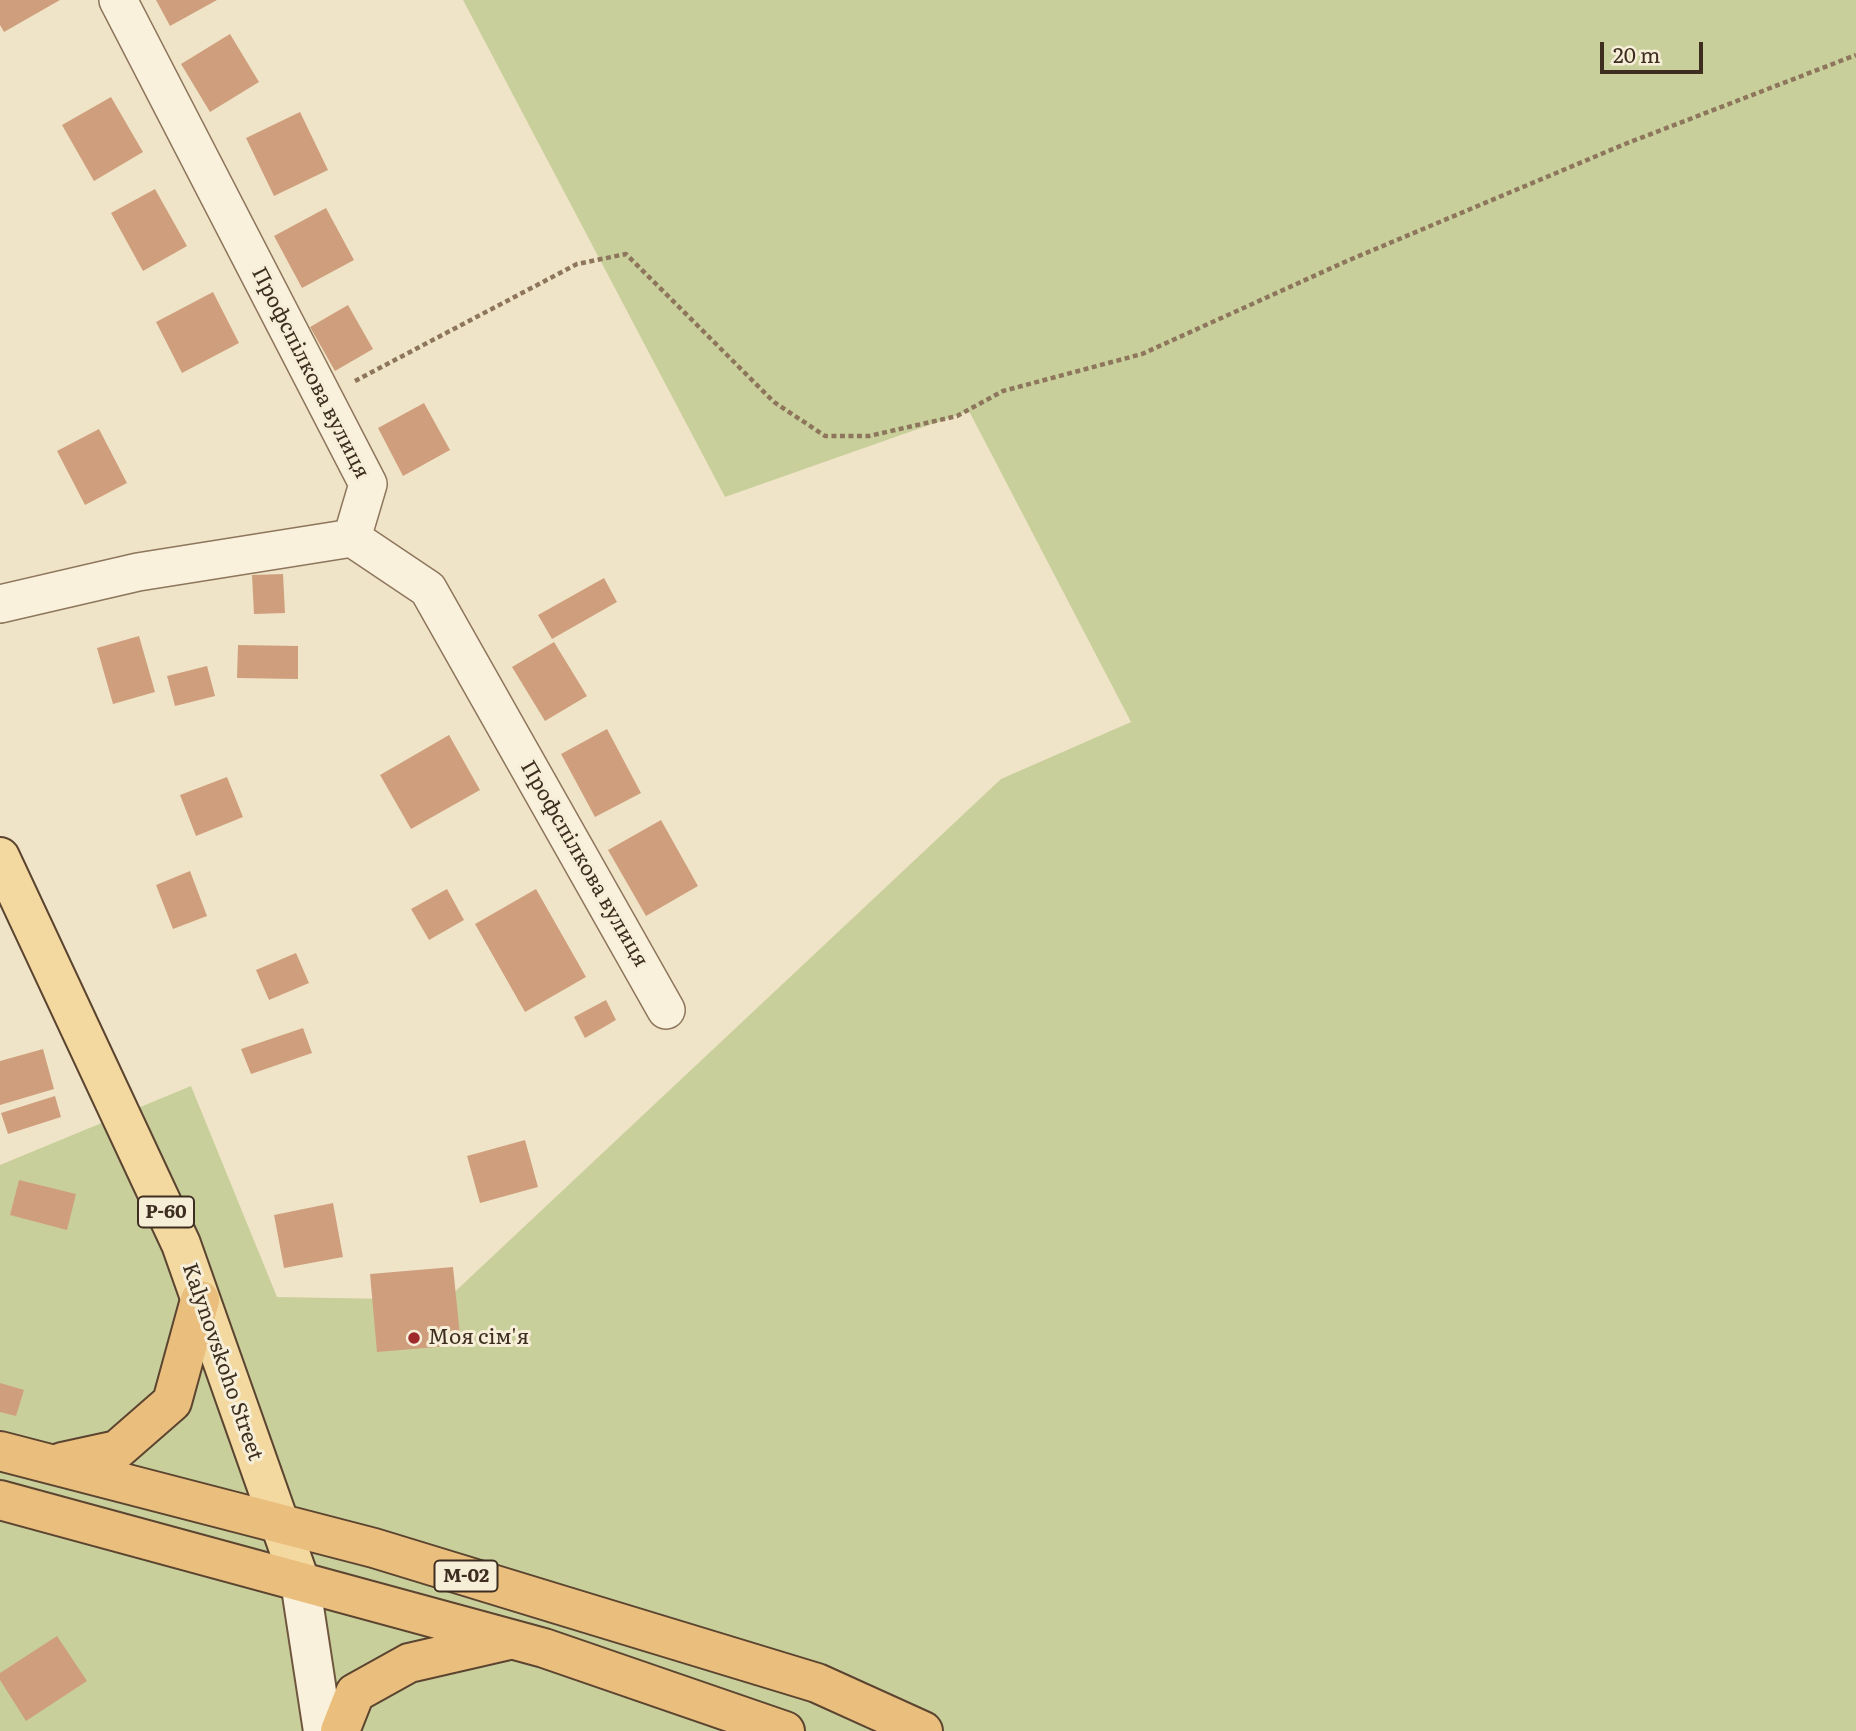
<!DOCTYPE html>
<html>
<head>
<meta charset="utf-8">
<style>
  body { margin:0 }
  #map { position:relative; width:1856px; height:1731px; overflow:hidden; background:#f0e4c8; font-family:Literata,serif }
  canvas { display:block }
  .scale { position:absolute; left:1600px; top:42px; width:103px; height:32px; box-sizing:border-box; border:4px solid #3d2e20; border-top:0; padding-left:9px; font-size:21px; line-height:24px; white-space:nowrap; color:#3d2e20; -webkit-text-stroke:5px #f7eed8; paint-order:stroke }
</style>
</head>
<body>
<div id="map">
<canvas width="1856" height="1731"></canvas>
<div class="scale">20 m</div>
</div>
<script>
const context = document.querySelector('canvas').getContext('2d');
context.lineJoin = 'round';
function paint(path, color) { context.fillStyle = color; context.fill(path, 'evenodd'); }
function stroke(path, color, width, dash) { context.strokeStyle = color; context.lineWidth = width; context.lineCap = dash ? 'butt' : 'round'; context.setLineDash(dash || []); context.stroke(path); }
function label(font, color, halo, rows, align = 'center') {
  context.font = font + ' Literata,serif'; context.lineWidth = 6; context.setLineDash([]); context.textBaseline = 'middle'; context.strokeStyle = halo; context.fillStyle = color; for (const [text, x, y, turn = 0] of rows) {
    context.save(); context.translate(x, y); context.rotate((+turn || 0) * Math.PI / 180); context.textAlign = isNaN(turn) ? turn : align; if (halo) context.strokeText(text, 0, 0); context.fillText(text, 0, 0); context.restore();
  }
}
paint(new Path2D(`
  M463 0H1856V1731H0V1165L191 1086 277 1297 446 1300 1001 779 1131 722 969 411 725 497Z`), '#c9cf9b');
paint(new Path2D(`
  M0 0H60L4 32 0 25Z
  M156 0H217L170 26Z
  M230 34 259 82 210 112 181 64Z
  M111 97 143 152 94 181 62 125Z
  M300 112 328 170 274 196 246 138Z
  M155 189 187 246 143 271 111 213Z
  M326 208 354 260 302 288 274 236Z
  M213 292 239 343 182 373 156 322Z
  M348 305 373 349 335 371 310 327Z
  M424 403 450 450 403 476 378 428Z
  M99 429 127 483 85 505 57 451Z
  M283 574 285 613 254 614 252 575Z
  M604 578 617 602 552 639 538 615Z
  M139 636 155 692 113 704 97 648Z
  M554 642 587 696 545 721 512 667Z
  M238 645 298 646V679L237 678Z
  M207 666 215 696 175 706 167 676Z
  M607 729 641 793 595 817 561 754Z
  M449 735 480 790 411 829 380 775Z
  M227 777 243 817 196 836 180 795Z
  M661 820 698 886 646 916 608 850Z
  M190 871 207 916 173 929 156 885Z
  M447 889 464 920 429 940 411 909Z
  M536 889 586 977 525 1012 475 924Z
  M296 953 309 983 269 1000 256 970Z
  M606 1000 616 1020 585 1038 574 1017Z
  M303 1028 312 1053 251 1074 241 1049Z
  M43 1049 54 1089 0 1105V1061Z
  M55 1096 61 1117 8 1134 1 1113Z
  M525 1140 538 1187 480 1203 467 1156Z
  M19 1180 76 1194 67 1230 10 1215Z
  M333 1203 343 1257 284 1268 274 1215Z
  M453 1267 461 1345 377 1352 370 1274Z
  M0 1383 24 1390 16 1416 0 1412Z
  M57 1636 87 1681 26 1721 0 1680V1673Z`), '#cf9f7d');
const minor = new Path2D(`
  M118 0 368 484 352 538 428 589 666 1010
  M0 604 138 572 352 538`);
const secondary = new Path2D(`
  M300 1581 323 1731`);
const primary = new Path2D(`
  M0 857 181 1244 300 1581`);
const trunk = new Path2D(`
  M0 1451 374 1548 554 1603 817 1683 923 1731
  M62 1462 117 1450 172 1402 200 1300
  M0 1500 544 1648 785 1731
  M340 1731 355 1693 409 1663 509 1640`);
stroke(minor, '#8d765c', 40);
stroke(secondary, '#6f573f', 42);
stroke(primary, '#5b4430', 42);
stroke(trunk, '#5b4430', 42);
stroke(new Path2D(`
  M355 381 577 264 626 254 774 402 825 436H869L957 416 1003 391 1142 354 1347 261 1625 144 1856 55`), '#8d765c', 4.5, [5, 3.5]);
stroke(minor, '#faf1dc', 37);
stroke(secondary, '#faf1dc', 38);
stroke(primary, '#f3d9a0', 38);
stroke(trunk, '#eabe7c', 38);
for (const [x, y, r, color] of [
  [414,1338,7,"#9e2a2b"]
]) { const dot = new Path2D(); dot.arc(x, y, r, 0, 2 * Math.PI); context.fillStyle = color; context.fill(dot); stroke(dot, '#f7eed8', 2.5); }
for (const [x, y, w] of [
  [166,1212,56],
  [466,1576,63]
]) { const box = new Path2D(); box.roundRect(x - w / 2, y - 15.5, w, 31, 5); context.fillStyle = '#f7eed8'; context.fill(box); stroke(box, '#3d2e20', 2); }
label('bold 19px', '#3d2e20', null, [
  ["Р-60",166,1212],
  ["М-02",466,1576]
]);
label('21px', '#3d2e20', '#f7eed8', [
  ["Профспілкова вулиця",310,373,63],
  ["Профспілкова вулиця",584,864,60],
  ["Kalynovskoho Street",222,1362,71]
]);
label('21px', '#3d2e20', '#f7eed8', [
  ["Моя сім'я",428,1338]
], 'left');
</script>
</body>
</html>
